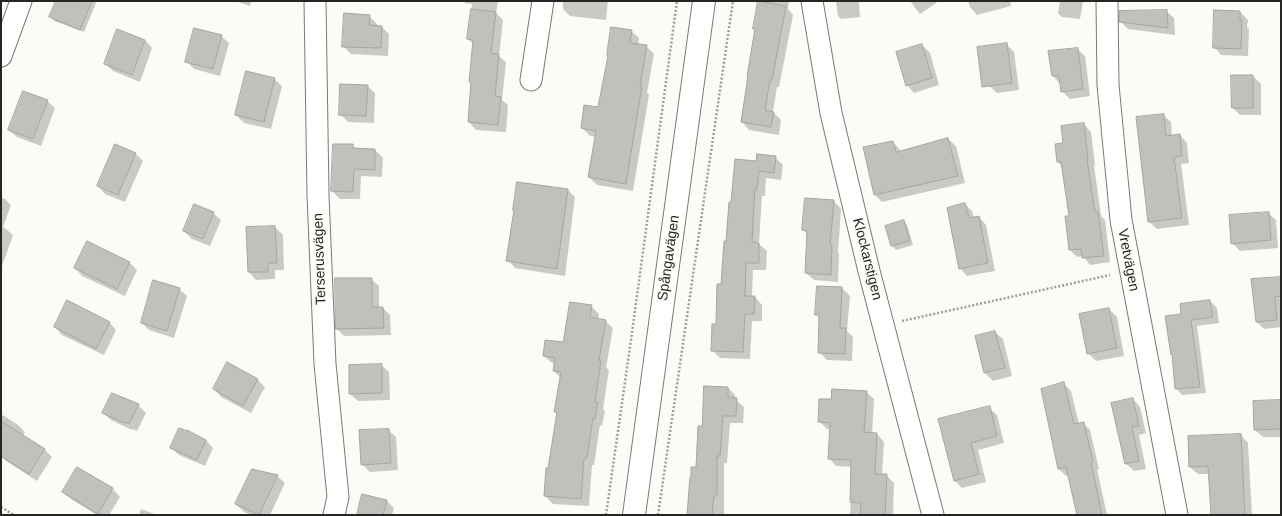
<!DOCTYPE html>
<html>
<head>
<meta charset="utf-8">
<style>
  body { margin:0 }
  #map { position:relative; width:1282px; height:516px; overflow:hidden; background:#fcfcf7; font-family:Arial,sans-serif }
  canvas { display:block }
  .frame { position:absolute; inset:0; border:2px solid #252523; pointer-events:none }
</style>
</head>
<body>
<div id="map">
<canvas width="1282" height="516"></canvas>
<div class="frame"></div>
</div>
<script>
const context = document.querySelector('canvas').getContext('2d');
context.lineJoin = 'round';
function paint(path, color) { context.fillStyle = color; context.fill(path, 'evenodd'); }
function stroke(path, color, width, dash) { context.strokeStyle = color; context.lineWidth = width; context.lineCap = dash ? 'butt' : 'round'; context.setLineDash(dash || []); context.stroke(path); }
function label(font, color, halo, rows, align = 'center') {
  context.font = font + ' Arial,sans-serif'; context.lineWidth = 3; context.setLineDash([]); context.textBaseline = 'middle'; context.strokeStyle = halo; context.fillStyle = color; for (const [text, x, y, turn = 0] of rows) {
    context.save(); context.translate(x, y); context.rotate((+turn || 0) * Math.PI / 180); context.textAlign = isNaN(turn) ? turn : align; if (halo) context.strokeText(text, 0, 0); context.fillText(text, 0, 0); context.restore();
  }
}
paint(new Path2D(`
  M57 1H94L96 3 84 32 54 21 51 17Z
  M235 1H251L250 6Z
  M463 1H498L496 13 503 20 499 56 506 62 502 100 508 105 506 132 476 130 469 122 472 83 470 81 473 44 468 39 472 4 465 3Z
  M563 1H608L606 20 570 16 563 9Z
  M760 1H789L788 9 793 15 779 87H777L773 112 781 120 779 135 749 130 742 122 756 30 754 28Z
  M836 1H860H858L859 3 860 17 841 19 838 16Z
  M910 1H939L920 14Z
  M968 1H1010L1011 6 977 15 970 7Z
  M1060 1H1083L1080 19 1062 17 1058 13Z
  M1166 11 1174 18 1175 35 1128 29 1120 21Z
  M1240 12 1248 20 1247 27 1249 29 1248 56 1221 55 1214 47Z
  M369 16 377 24V27H382L389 34 388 56 351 54 343 46Z
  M118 30 145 40 152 48 140 82 113 71 105 64Z
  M631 31 639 38 638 45 646 46 654 54 647 93 649 95 633 191 597 185 589 177 596 137 590 136 582 128 599 108Z
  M221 36 229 43 220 76 194 69 186 61Z
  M1006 44 1014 52 1019 90 997 93 989 86Z
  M922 45 930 53 939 85 914 93 907 85Z
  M1077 49 1085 56 1090 96 1070 99 1062 91 1060 84 1053 76 1050 52Z
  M1232 76H1253L1261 84V115H1240L1233 108Z
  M274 79 282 86 271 129 244 123 236 115Z
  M367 86 375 93 374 123 348 122 340 114Z
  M47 101 55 108 41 146 17 137 9 130Z
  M1163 115 1171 122 1172 136 1180 135 1187 143 1189 163 1181 164 1189 225 1157 229 1149 222 1137 118Z
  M1084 124 1091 132 1095 165H1094L1101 216 1105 220 1110 262 1090 265 1083 256 1077 257 1070 250 1066 217H1070L1063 167 1058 162 1065 144Z
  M948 139 956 146 965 183 882 202 875 195 893 142 901 151Z
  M352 145 356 149 375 150 383 158 382 177 361 176 360 199H340L332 191Z
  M136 154 143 161 125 202 105 194 98 186Z
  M775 157 783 165 781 180 766 178 765 196H762L759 244 767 251 766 270H753L752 297H755L762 305V321H752L750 359 720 358 712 350 722 285 732 203 757 162Z
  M568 190 575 197 565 276 515 268 508 260Z
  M1 198 5 199 11 205 3 227 6 229 13 235 1 269Z
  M834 201 841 209 838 252 839 254 838 282 814 280 806 273 808 235 803 230Z
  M965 204 972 211 974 218 979 217 986 225 995 271 967 276 960 268Z
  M213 213 221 220 210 246 192 239 184 231Z
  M1268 213 1276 220 1278 248 1240 251 1232 243Z
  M903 221 907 225 913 245 896 250 892 246 886 226Z
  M275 227 283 235 284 270H275V279L256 280 249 272 247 228Z
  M130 263 137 270 125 296 82 276 75 268Z
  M1281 278V327L1264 329 1256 321Z
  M371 279 379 286V308H383L390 315 391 335 344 336 337 329Z
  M818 287 842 288 850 296 847 331 853 337 852 361 827 360 819 352 820 318 816 314Z
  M179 289 187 296 174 338 149 330 142 323Z
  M1210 301 1217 308 1219 323 1197 326 1206 393 1182 395 1176 388 1173 355 1172 354 1182 315Z
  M591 306 599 314 598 320 605 321 613 328 606 368 609 370 603 409 605 411 602 426 600 425 594 465H592L589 506 553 504 545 496 558 413 556 411 561 378 554 371 555 364 552 363 544 356 564 344Z
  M1109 309 1117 317 1124 356 1096 361 1088 353Z
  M109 322 116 330 104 355 62 335 55 327Z
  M995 332 1003 339 1012 376 993 381 985 373 976 337Z
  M381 365 389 372 390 400 358 401 350 394Z
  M257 379 265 387 251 413 221 397 214 389Z
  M1064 384 1071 391 1079 424 1083 423 1090 430 1099 469H1097L1107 515H1078L1069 475 1066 476 1059 469 1042 389Z
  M728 388 735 395V399L744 407 743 423H730L727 463H724V515H688L703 427Z
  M866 392 874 399 872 434H877L884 442 882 475H886L894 483 893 515H850L852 467 836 466 829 458 831 429H827L819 421 832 401Z
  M1133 399 1140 407 1146 433 1139 435 1146 469 1134 471 1126 464 1112 403Z
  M1281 401V437H1263L1255 430Z
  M138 405 146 413 137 431 132 429V430L111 420 103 413Z
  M989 408 997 415 1004 443 978 450 986 482 962 488 955 481 939 420Z
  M3 415 18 425 25 432 23 436 44 449 52 457 37 481 6 461 1 456V418Z
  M388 430 396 437 398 470 370 472 362 464Z
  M1241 435 1248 443 1252 515H1212L1210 474H1198L1190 467Z
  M206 440 213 448 205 466 179 455 171 448Z
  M78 468 113 489 120 497 109 515H97L71 499 63 492Z
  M277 476 285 483 270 515H251L244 512 236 504Z
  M387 501 394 508 392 515H358Z
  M141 509 157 515H139Z`), '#0003');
const building = new Path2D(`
  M56 1H92L80 30 49 17Z
  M758 1 786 6 772 80H770L765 110 774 112 771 127 741 122 748 76H747L755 29H753Z
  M471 9 496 12 491 53 499 54 495 96 501 97 498 125 468 122 471 82H469L473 40 467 39Z
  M1167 10 1168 28 1119 22V11Z
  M1214 10 1240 11V20H1242L1241 49 1213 48Z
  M344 13 370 15 369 25 382 26 381 48 342 47Z
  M611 27 632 30 630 43 647 45 640 86H642L626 184 588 177 596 131 581 128 584 105 598 107 608 56 607 55Z
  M194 28 222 35 213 69 185 62Z
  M117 29 145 40 132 75 104 64Z
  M1007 43 1012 83 982 87 977 47Z
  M922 44 932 78 906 86 896 52Z
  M1078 48 1083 89 1061 92 1059 76H1052L1048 51Z
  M246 71 275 78 264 122 235 115Z
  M1231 75H1253V108H1232Z
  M340 84 368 85 366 116 339 115Z
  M23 91 48 100 33 139 8 130Z
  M1164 114 1166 136 1180 134 1182 156 1174 157 1182 218 1148 222 1136 117Z
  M1084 123 1088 159H1087L1095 212H1098L1104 256 1082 258 1081 249 1069 250 1065 216H1069L1061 162H1057L1055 144 1063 143 1061 126Z
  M948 138 958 176 874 195 863 147 893 141 896 152Z
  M115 144 136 153 118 195 97 186Z
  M333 144H353V148L375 149V170L354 169 353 192 331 191Z
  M757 154 776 156 774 173 759 171 757 189H755L752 242 759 243V263H746L745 296H755L754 314H745L743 352 711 351 712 324H716L717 284H721L724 241H726L729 202H731L735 159 756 161Z
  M517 182 568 189 557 269 506 261 514 210H513Z
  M805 198 834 200 830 245H832L831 275 805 273 807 231 802 230Z
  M965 203 969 218 979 216 988 263 959 269 947 208Z
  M194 204 214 212 203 239 183 231Z
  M1269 212 1271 240 1231 244 1229 215Z
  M904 220 910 241 891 246 885 226Z
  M275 226 277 263H268V272H248L246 227Z
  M87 241 130 262 117 289 74 268Z
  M1281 277V296L1275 297 1277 320 1256 322 1251 279Z
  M335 278H372V307H383L384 328 336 329Z
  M153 280 180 288 167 331 141 323Z
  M817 286 842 287 840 328H846L845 354 818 353 819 315H815Z
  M67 300 110 322 96 349 54 327Z
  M1210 300 1213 317 1191 320 1200 387 1175 389 1172 354 1171 355 1165 316 1181 314 1180 304Z
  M570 302 592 305 590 317 606 320 599 361H601L595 402H598L595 419 593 418 587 458H584L581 499 544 496 546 468H548L557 412H554L561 372 553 371 555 358 543 356 545 340 563 342Z
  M1109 308 1117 348 1087 354 1079 314Z
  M995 331 1005 368 984 373 975 336Z
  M227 362 258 379 243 406 213 389Z
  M382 364V393L349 394V365Z
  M1064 382 1074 424 1084 422 1093 462H1091L1102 515H1077L1066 467 1058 469 1041 389Z
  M704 386 728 387V397L737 398 736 416H723L720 456H717V496H714L712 515H687L690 477H691V467H696L698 426H702Z
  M832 389 867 391 864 432 877 433 875 474H887L885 515H860L861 503 850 502 851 460 828 459 830 423 818 422 819 399H831Z
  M112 393 139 404 129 424 125 422 124 423 102 413Z
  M1133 398 1139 426 1132 427 1139 461 1125 464 1111 403Z
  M1281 400V429L1254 430 1253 401Z
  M990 406 997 436 971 443 979 474 954 481 938 419Z
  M1 421 45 449 29 474 1 456Z
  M179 428 187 431V430L206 440 197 460 170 448Z
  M389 429 391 463 361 465 359 430Z
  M1241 434 1245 515H1211L1208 466 1189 467 1188 436Z
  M77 467 113 488 98 514 62 492Z
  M252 469 278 475 259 515 235 504Z
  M362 494 387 500 383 515H357Z`);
paint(building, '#bfc1bd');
stroke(building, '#a4a6a3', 1);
const street = new Path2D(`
  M315 1 318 195 325 364 338 497 334 515
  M812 1 831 113 869 271 933 515
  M1107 1 1108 85 1121 220 1177 515
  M1 56 21 1
  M531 80 543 1`);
const secondary = new Path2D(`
  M634 515 704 1`);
stroke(street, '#797975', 23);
stroke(secondary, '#797975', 24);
stroke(new Path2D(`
  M902 321 1110 275
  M1 507 14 515
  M606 515 631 340 677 1
  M658 515 733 1`), '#9d9d99', 2.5, [2, 2]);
stroke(street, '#fff', 21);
stroke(secondary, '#fff', 22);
label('14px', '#252523', '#fcfcf7', [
  ["Spångavägen",669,258,-82],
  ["Terserusvägen",320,259,-92],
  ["Klockarstigen",867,259,76],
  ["Vretvägen",1128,260,79]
]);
</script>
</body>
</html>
